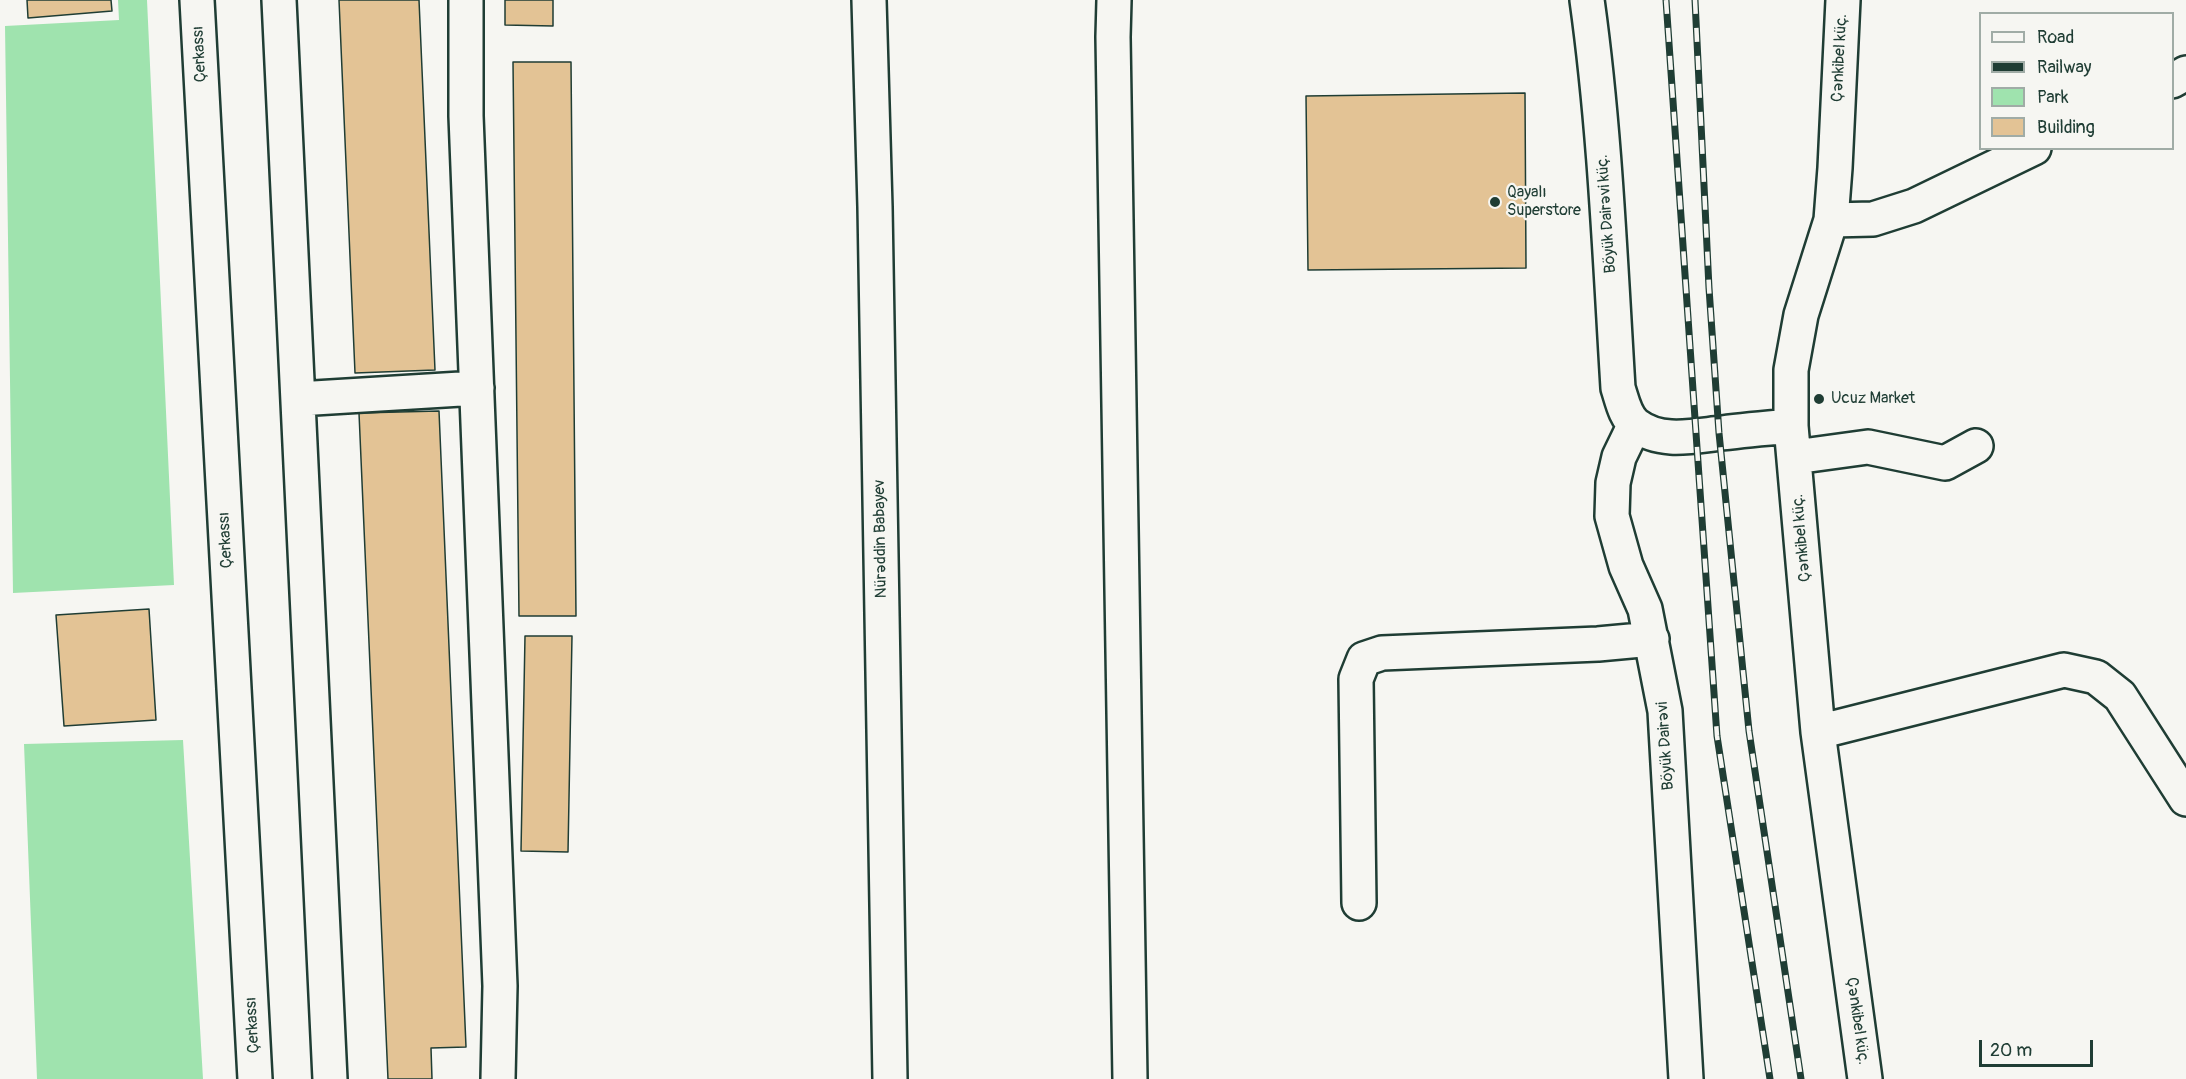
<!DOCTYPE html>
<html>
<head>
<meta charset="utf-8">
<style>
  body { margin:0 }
  #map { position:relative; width:2186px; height:1079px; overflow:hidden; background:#f6f6f2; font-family:Pangolin,sans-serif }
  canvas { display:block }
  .legend { position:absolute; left:1979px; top:12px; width:195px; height:138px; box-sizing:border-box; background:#f6f6f2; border:2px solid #a0aca6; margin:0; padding:8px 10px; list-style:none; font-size:18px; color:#1f3d34 }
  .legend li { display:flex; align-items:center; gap:12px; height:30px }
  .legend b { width:30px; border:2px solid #a0aca6 }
  .scale { position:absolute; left:1979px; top:1040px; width:114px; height:27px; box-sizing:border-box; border:3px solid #1f3d34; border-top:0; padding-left:8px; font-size:18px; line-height:21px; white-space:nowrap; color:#1f3d34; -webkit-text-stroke:4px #f6f6f2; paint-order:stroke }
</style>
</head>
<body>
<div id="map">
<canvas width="2186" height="1079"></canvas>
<ul class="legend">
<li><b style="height:8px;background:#f6f6f2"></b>Road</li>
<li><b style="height:8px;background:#1f3d34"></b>Railway</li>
<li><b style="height:16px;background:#9fe3ae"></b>Park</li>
<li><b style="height:16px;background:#e3c395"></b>Building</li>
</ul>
<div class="scale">20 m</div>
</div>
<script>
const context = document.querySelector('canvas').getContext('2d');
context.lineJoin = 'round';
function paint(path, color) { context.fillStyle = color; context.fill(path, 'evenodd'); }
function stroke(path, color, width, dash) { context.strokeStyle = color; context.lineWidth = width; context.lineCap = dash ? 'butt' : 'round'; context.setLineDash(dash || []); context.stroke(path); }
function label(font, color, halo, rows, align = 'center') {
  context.font = font + ' Pangolin,sans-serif'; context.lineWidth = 4.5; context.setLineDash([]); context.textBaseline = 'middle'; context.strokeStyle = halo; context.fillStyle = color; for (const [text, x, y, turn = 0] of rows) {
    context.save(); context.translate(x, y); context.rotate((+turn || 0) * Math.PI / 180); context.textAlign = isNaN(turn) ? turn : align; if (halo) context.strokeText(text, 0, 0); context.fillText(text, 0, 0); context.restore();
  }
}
paint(new Path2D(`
  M118 0H147L174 585 13 593 5 26 119 20Z
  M183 740 203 1079H37L24 744Z`), '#9fe3ae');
const building = new Path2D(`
  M27 0H111L112 11 28 18Z
  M339 0H419L435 370 355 373Z
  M505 0H553V26L505 25Z
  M513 62H571L576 616H519Z
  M1525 93 1526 268 1308 270 1306 96Z
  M439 411 466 1047 431 1048 432 1079H388L359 413Z
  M149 609 156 720 64 726 56 615Z
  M525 636H572L568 852 521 851Z`);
paint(building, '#e3c395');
stroke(building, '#1f3d34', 1.5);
const minor = new Path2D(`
  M197 0 255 1079
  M279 0 330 1079
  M466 0V116L500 986 498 1079
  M869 0 875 207 890 1079
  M1114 0 1113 37 1130 1079
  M1587 0C1605 129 1610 258 1618 388 1622 400 1625 417 1636 425 1661 444 1693 436 1722 433 1745 430 1768 428 1791 426
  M1843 0 1835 168 1831 220 1801 315 1791 370V426L1818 732 1865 1079
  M2172 81 2186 73
  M1831 220 1873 219 1914 206 2034 148
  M298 399 477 388
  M1635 424 1619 457 1613 483 1612 516 1626 566 1645 609 1665 711 1686 1079
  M1795 457 1868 447 1945 463 1976 446
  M1818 732 2064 670 2096 677 2120 696 2186 799
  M1359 903 1356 679 1364 659 1382 653 1598 644 1652 639`);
stroke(minor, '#1f3d34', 38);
stroke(minor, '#f6f6f2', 33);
const rail = new Path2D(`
  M1666 0 1717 736 1770 1079
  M1695 0 1709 288 1719 433 1749 731 1801 1079`);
stroke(rail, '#1f3d34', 7);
stroke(rail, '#f6f6f2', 4.5, [14]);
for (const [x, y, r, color] of [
  [1495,202,6,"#1f3d34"],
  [1819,399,6,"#1f3d34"]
]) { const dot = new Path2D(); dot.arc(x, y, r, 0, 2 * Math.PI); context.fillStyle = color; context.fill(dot); stroke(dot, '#f6f6f2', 2); }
label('16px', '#1f3d34', '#f6f6f2', [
  ["Çerkassı",200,54,-93],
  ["Çənkibel küç.",1840,58,-87],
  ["Böyük Dairəvi küç.",1607,214,-94],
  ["Çənkibel küç.",1802,538,-95],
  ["Nürəddin Babayev",881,539,-91],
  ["Çerkassı",226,540,-93],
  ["Böyük Dairəvi",1666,746,-94],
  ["Çənkibel küç.",1857,1021,82],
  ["Çerkassı",253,1025,-93]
]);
label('16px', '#1f3d34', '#f6f6f2', [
  ["Qayalı",1507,193],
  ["Superstore",1507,211],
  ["Ucuz Market",1831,399]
], 'left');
</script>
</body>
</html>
